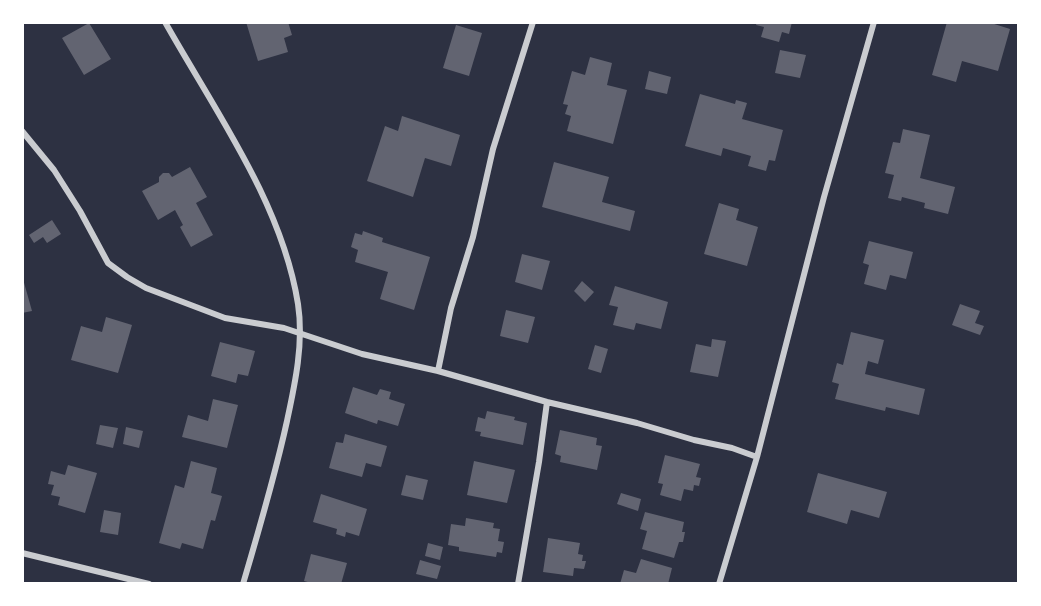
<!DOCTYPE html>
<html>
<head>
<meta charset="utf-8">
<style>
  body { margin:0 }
  #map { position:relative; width:1041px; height:606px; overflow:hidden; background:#2d3142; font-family:Karla,sans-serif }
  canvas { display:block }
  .frame { position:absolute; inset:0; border:24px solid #fff; pointer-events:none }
</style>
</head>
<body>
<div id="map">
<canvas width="1041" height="606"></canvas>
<div class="frame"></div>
</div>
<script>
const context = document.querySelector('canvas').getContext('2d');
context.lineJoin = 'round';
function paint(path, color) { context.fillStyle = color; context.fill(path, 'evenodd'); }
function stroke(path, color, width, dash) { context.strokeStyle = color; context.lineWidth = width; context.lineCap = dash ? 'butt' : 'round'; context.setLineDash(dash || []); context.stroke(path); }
paint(new Path2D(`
  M246 22H288L292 35 284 38 288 52 258 61Z
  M757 22H792L789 34 782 32 779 42 761 37 764 27 756 25Z
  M947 22H988L1010 29 998 71 962 61 956 82 932 75Z
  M89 23 111 59 84 75 62 38Z
  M456 25 482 33 469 76 443 68Z
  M780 50 806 55 800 78 775 73Z
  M590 57 612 63 607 85 627 90 613 144 567 131 571 116 565 114 568 105 563 104 572 71 585 75Z
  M649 71 671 77 667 94 645 89Z
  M700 94 735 104 736 100 747 103 742 119 783 130 775 161 769 160 766 171 748 166 751 156 723 148 721 156 685 146Z
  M402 116 460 135 451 166 425 158 413 197 367 181 385 126 398 131Z
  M903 129 930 135 920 178 955 187 948 214 924 208 925 203 902 197 901 201 888 198 894 175 885 173 893 142 900 143Z
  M554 162 609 177 602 202 635 211 630 231 542 207Z
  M190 167 207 197 196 203 213 235 191 247 180 227 183 225 175 210 158 220 142 191 159 182V177L163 173H169L172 177Z
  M719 203 739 209 736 220 758 227 747 266 704 254Z
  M52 220 61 234 47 243 43 237 34 243 29 235Z
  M363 231 383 238 382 242 430 257 414 310 380 299 388 272 355 262 358 250 351 247 355 233 362 235Z
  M869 241 913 252 906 279 890 275 886 290 864 284 869 265 863 263Z
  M522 254 550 261 542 290 515 282Z
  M23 279 32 311 22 313V280Z
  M582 281 594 292 585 302 574 291Z
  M615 286 668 302 661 329 636 323 634 330 613 325 618 307 609 305Z
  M960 304 980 311 975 323 984 326 980 335 952 325Z
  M506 310 535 317 528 343 500 336Z
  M106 317 132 325 118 373 71 360 81 326 102 332Z
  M851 332 884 340 878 364 868 361 865 374 925 389 919 415 886 407 885 411 835 399 839 384 832 382 837 363 843 365Z
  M712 339 726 341 718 377 690 372 696 344 711 347Z
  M220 342 255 351 248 376 238 374 236 383 211 376Z
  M595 345 608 349 601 373 588 369Z
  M353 387 377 395 380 389 391 392 389 399 405 404 398 426 378 420 377 424 345 413Z
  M213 399 238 405 227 448 182 437 188 415 208 421Z
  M487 411 515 417 514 420 527 423 523 445 480 436 481 432 475 431 478 417 485 419Z
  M100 425 118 428 113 448 96 444Z
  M126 427 143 431 139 448 123 444Z
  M560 430 597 438 596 445 602 446 597 470 560 462 561 456 555 454Z
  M345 434 387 446 381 467 366 463 362 477 329 468 336 442 343 443Z
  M665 455 700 464 696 477 701 478 699 486 694 485 693 491 684 489 681 501 660 495 663 484 658 483Z
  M191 461 217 468 211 493 222 496 215 521 211 520 203 549 182 543 180 549 159 543 175 485 184 488Z
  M474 461 515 470 507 503 467 495Z
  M68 465 97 473 85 513 58 505 60 497 51 495 54 485 48 484 51 471 65 475Z
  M818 473 887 492 879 518 851 510 847 524 807 512Z
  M406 475 428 480 423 500 401 495Z
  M621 493 641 499 638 511 617 504Z
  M321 494 367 509 359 536 346 532 345 537 336 534 337 529 313 522Z
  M104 510 121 513 118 535 100 532Z
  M645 512 684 522 682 532H685L683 542H679L674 558 642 549 647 531 640 529Z
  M466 518 494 523 493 528 500 529 498 541 504 542 502 553 497 552 496 557 459 551V547L448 545 451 524 465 526Z
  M548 538 580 543 578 554 583 555 582 561H586L584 569 574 568 573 576 543 572Z
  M428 543 443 547 440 560 425 556Z
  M311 554 347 563 341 584H315L304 581Z
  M641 559 672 568 668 584H620L624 570 636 573Z
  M420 560 441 566 437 579 416 574Z`), '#626471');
stroke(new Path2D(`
  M165 22C215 111 282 203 298 304 304 343 295 384 287 421 275 476 259 530 243 584
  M22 131 54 170 80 211 108 263 127 277 146 288 225 318 284 328 362 354 438 371 547 402 637 423 694 440 732 448 757 457
  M438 371 451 308 473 237 493 149 533 22
  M22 553 149 584
  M518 584 539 462 547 402
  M719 584 757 457 824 197 874 22`), '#caccd0', 6);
</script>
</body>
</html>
